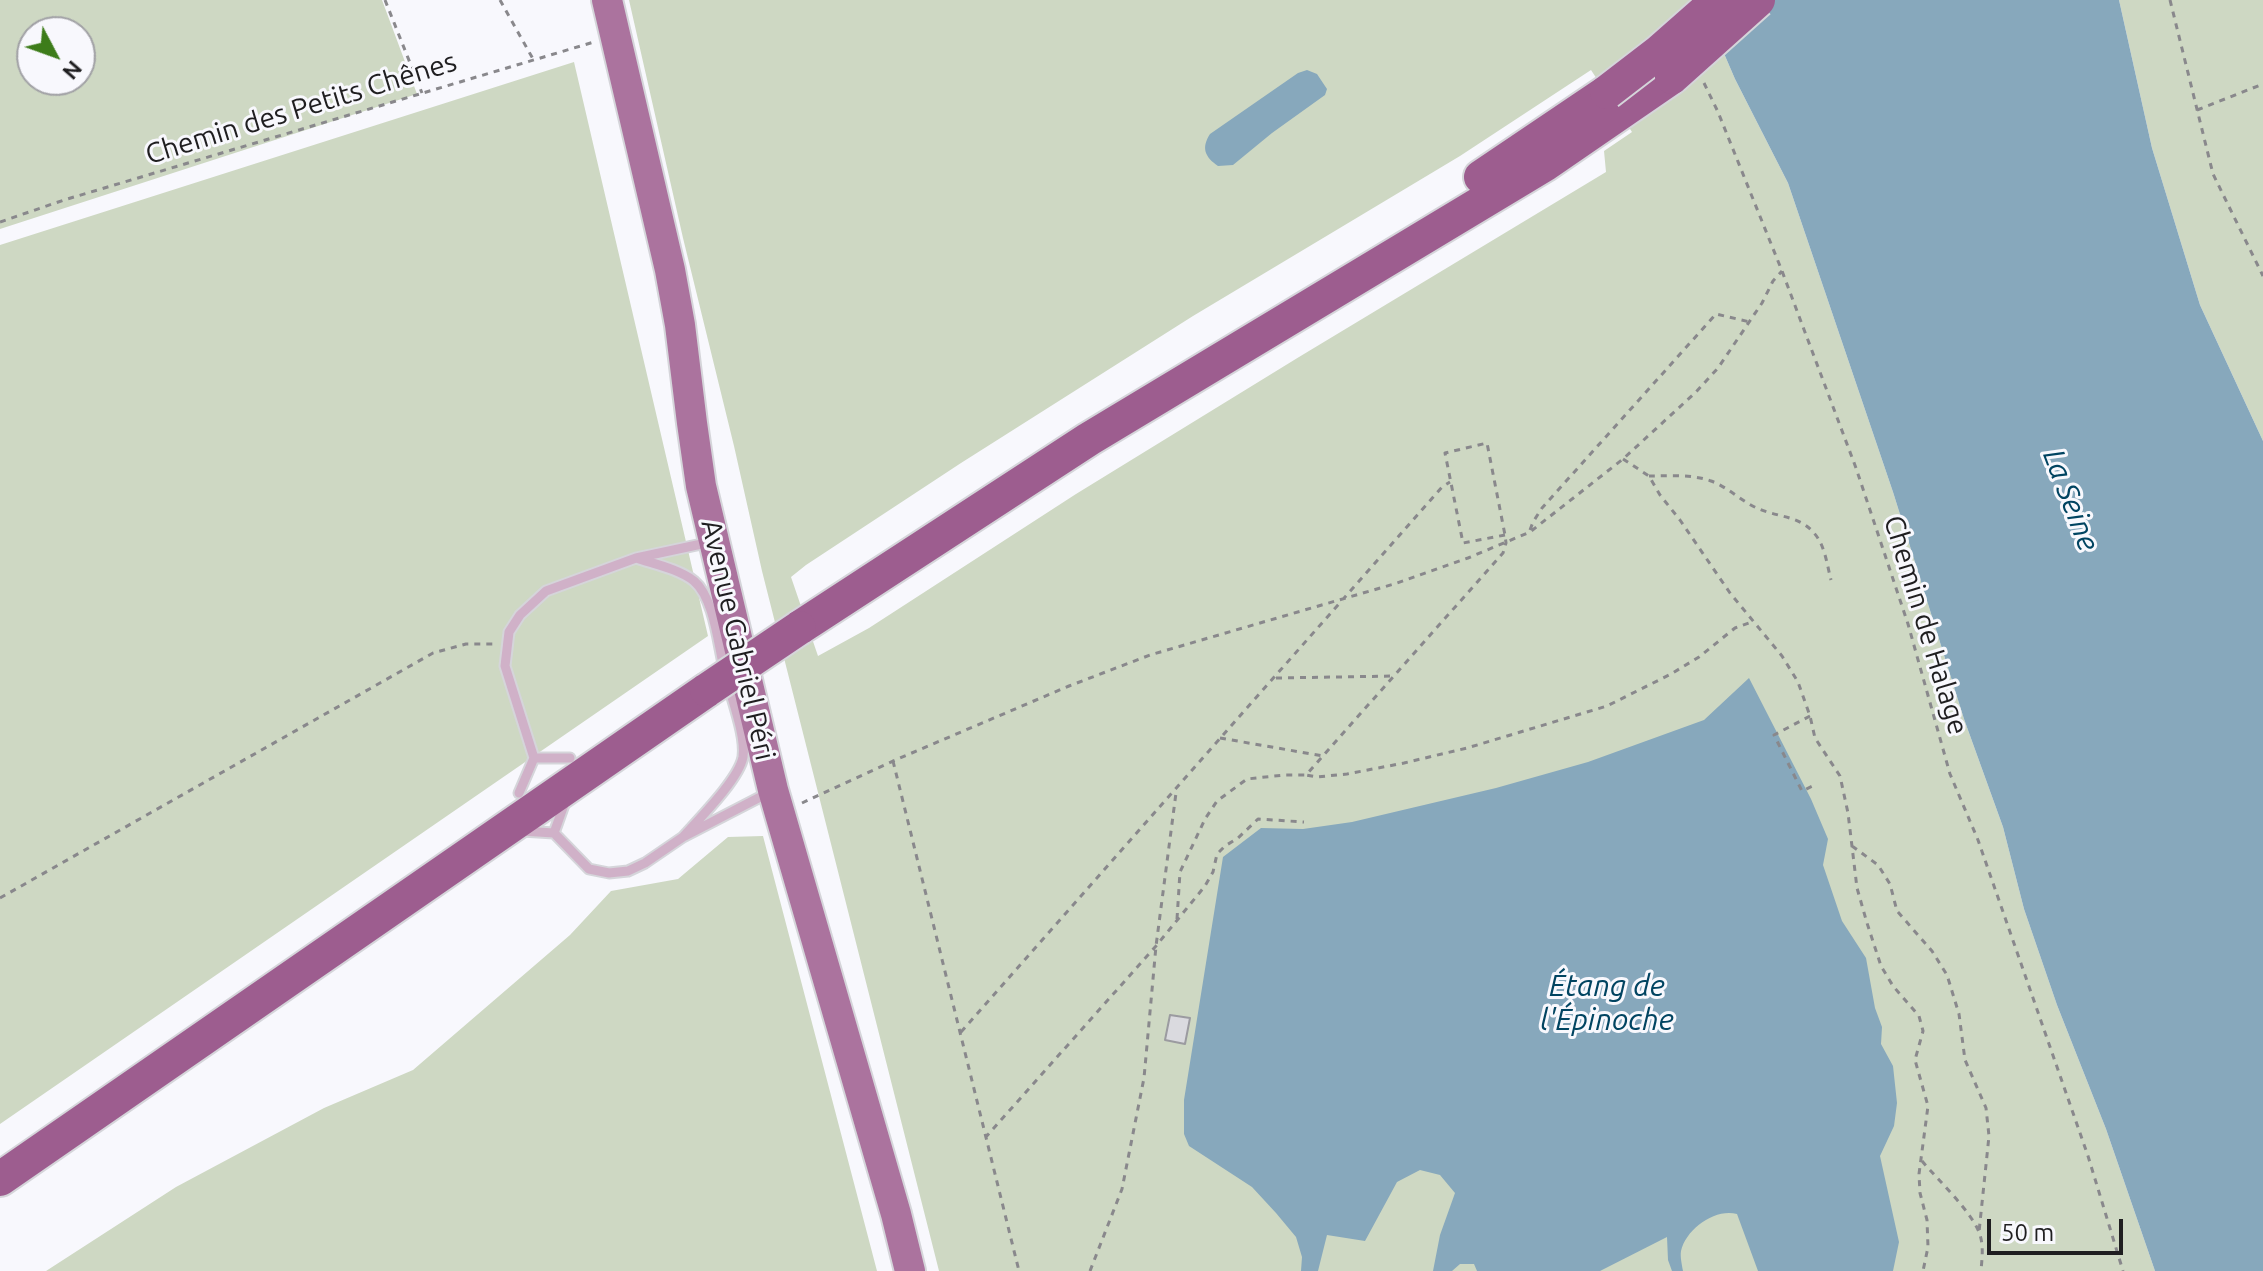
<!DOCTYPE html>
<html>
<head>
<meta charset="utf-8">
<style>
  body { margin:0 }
  #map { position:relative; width:2263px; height:1271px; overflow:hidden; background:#f8f8fd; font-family:Ubuntu,sans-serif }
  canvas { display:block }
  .north { position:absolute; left:16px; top:16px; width:80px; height:80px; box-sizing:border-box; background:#f8f8fd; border:2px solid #a1a1a5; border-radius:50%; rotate:131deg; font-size:22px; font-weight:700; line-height:32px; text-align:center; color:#1f1e20 }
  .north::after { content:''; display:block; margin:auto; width:28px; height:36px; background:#3d7c1a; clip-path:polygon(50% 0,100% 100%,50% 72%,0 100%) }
  .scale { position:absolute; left:1987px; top:1219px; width:136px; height:36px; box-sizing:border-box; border:4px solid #1f1e20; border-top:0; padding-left:10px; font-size:24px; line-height:28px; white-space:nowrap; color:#1f1e20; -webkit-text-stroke:6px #f8f8fd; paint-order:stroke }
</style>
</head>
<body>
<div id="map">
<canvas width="2263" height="1271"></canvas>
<div class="north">N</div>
<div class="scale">50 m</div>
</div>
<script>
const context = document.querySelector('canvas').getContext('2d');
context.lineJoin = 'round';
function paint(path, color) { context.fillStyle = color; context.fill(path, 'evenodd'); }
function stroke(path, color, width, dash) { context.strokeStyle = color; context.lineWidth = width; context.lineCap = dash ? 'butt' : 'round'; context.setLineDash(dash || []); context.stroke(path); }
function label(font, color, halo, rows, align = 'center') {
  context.font = font + ' Ubuntu,sans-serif'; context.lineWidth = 6; context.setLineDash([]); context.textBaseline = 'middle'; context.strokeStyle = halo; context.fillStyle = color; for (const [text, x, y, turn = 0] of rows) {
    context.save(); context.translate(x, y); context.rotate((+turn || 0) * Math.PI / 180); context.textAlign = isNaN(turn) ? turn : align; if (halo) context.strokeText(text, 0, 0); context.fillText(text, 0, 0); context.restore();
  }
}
paint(new Path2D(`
  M0 0H382L417 94 0 229ZM32 32H80V80H32Z
  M629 0H1701L1735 79 1788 183 1893 492 1964 719 2003 827 2024 909 2057 1005 2106 1129 2155 1271H939L762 571 734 446 683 238ZM1591 70 1632 132 1604 151 1606 172 1299 357 1076 494 869 628 818 656 791 577 806 565 961 463 1193 316 1460 156Z
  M2119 0H2263V441L2200 305 2152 148Z
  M574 62 708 636 0 1124V245Z
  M763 836 877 1271H46L176 1187 324 1108 413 1070 570 935 611 891 678 879 728 837Z`), '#ced8c3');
paint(new Path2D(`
  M1701 0H2119L2152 148 2200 305 2263 441V1271H2155L2106 1129 2057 1005 2024 909 2003 827 1964 719 1893 492 1788 183 1735 79Z
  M1307 70 1317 74 1327 89 1325 95 1272 133 1233 165 1218 166C1205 157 1201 148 1210 134L1298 73Z
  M1749 678 1811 799 1828 839 1823 865 1842 921 1866 958 1875 1008 1882 1027 1881 1044 1893 1066 1897 1103 1894 1126 1880 1156 1899 1242 1893 1271H1758L1737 1214C1715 1208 1686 1229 1681 1251 1680 1257 1682 1265 1683 1271H1672L1668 1260 1667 1237 1600 1271H1477L1474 1264H1460L1452 1271H1433L1440 1235 1455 1193 1440 1175 1420 1170 1397 1182 1365 1241 1327 1235 1318 1271H1301L1302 1257 1296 1237 1276 1213 1252 1187 1189 1146 1184 1134V1100L1223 857 1261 828 1303 829 1352 822 1496 788 1588 762 1704 720Z`), '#87a8bc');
const building = new Path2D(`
  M1170 1015 1190 1018 1185 1044 1165 1040Z`);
paint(building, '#dadadf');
stroke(building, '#9b9ba0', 2);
const lane = new Path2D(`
  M636 558C654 564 679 569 694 581 714 598 718 643 724 668
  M534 758H570
  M519 793 534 758 505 666 509 632 520 615 546 591 636 558 711 542
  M522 831 554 833 589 869 609 873 628 871 645 863 683 837 770 792
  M554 833 565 802
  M683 837C699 819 739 779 743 757 746 737 733 703 728 683`);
const primary = new Path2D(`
  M607 0 670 270 680 325 692 423 701 486 773 790 896 1214 910 1271`);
const highway = new Path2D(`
  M1481 177 1607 92
  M799 628 1089 439 1544 165 1672 77
  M0 1179 707 690`);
stroke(lane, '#d5d5da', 13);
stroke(primary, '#d5d5da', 34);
stroke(highway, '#d5d5da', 38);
stroke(new Path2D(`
  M385 0 422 93
  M500 0 533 59
  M2170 0 2213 174 2263 276
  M1704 83 1718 112 1782 271 1856 468 1908 624 1950 774 1978 840 2088 1156 2123 1271
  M2197 110 2263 84
  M0 222 64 200 594 42
  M1623 459 1649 476 1660 495 1680 520 1730 593 1782 656 1798 682 1810 716 1815 738 1840 776 1848 813 1857 888 1867 923 1881 966 1893 986 1919 1016 1923 1031 1915 1060 1928 1106 1919 1174 1920 1193 1927 1220 1928 1247 1923 1271
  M1649 476C1669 476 1692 474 1711 481 1728 487 1742 502 1759 509 1778 517 1800 516 1814 533 1825 545 1827 565 1831 580
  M1530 530 1533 522 1542 508 1716 314 1750 322
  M1505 535 1463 543 1445 453 1487 443 1505 535 1506 543 1503 553 1306 775 1317 777 1347 774 1404 763 1467 748 1607 706 1671 674 1699 657 1735 628 1752 622
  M1276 678 1396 676
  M1810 716 1774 735 1802 791 1817 784
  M1220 738 1323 756
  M893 761 1019 1271
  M802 803 893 761 1069 686 1150 655 1394 584 1468 558 1530 532 1623 459 1696 392 1718 368 1762 303 1773 281 1782 271
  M1852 846 1878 865 1890 884 1897 911 1932 951 1947 975 1959 1014 1965 1060 1986 1108 1989 1136 1979 1232
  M0 898 433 653 466 644H494
  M1177 919 1180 872 1205 819 1217 801 1247 779 1284 775H1306
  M961 1032 1442 487 1450 482
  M985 1138 1156 946 1205 886 1213 872 1217 854 1225 846 1238 838 1258 819 1304 822
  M1922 1161C1938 1180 1970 1210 1979 1232 1984 1245 1982 1258 1981 1271
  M1090 1271 1122 1189 1144 1078 1156 946 1176 793`), '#89888c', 3, [6, 6]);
stroke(lane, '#d0b1c8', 9);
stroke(primary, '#ab739e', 30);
stroke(highway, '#9d5d8f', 34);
const highwayBridge = new Path2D(`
  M1672 77 1758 0
  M1607 92 1659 52 1718 0
  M707 690 799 628`);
stroke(highwayBridge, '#d5d5da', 38, []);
stroke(highwayBridge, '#9d5d8f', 34);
label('28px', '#1f1e20', '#f8f8fd', [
  ["Chemin des Petits Chênes",301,108,-17],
  ["Chemin de Halage",1926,625,73],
  ["Avenue Gabriel Péri",738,640,77]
]);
label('italic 30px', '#014461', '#f8f8fd', [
  ["La Seine",2071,500,69],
  ["Étang de",1607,986],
  ["l'Épinoche",1607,1020]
]);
</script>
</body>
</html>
